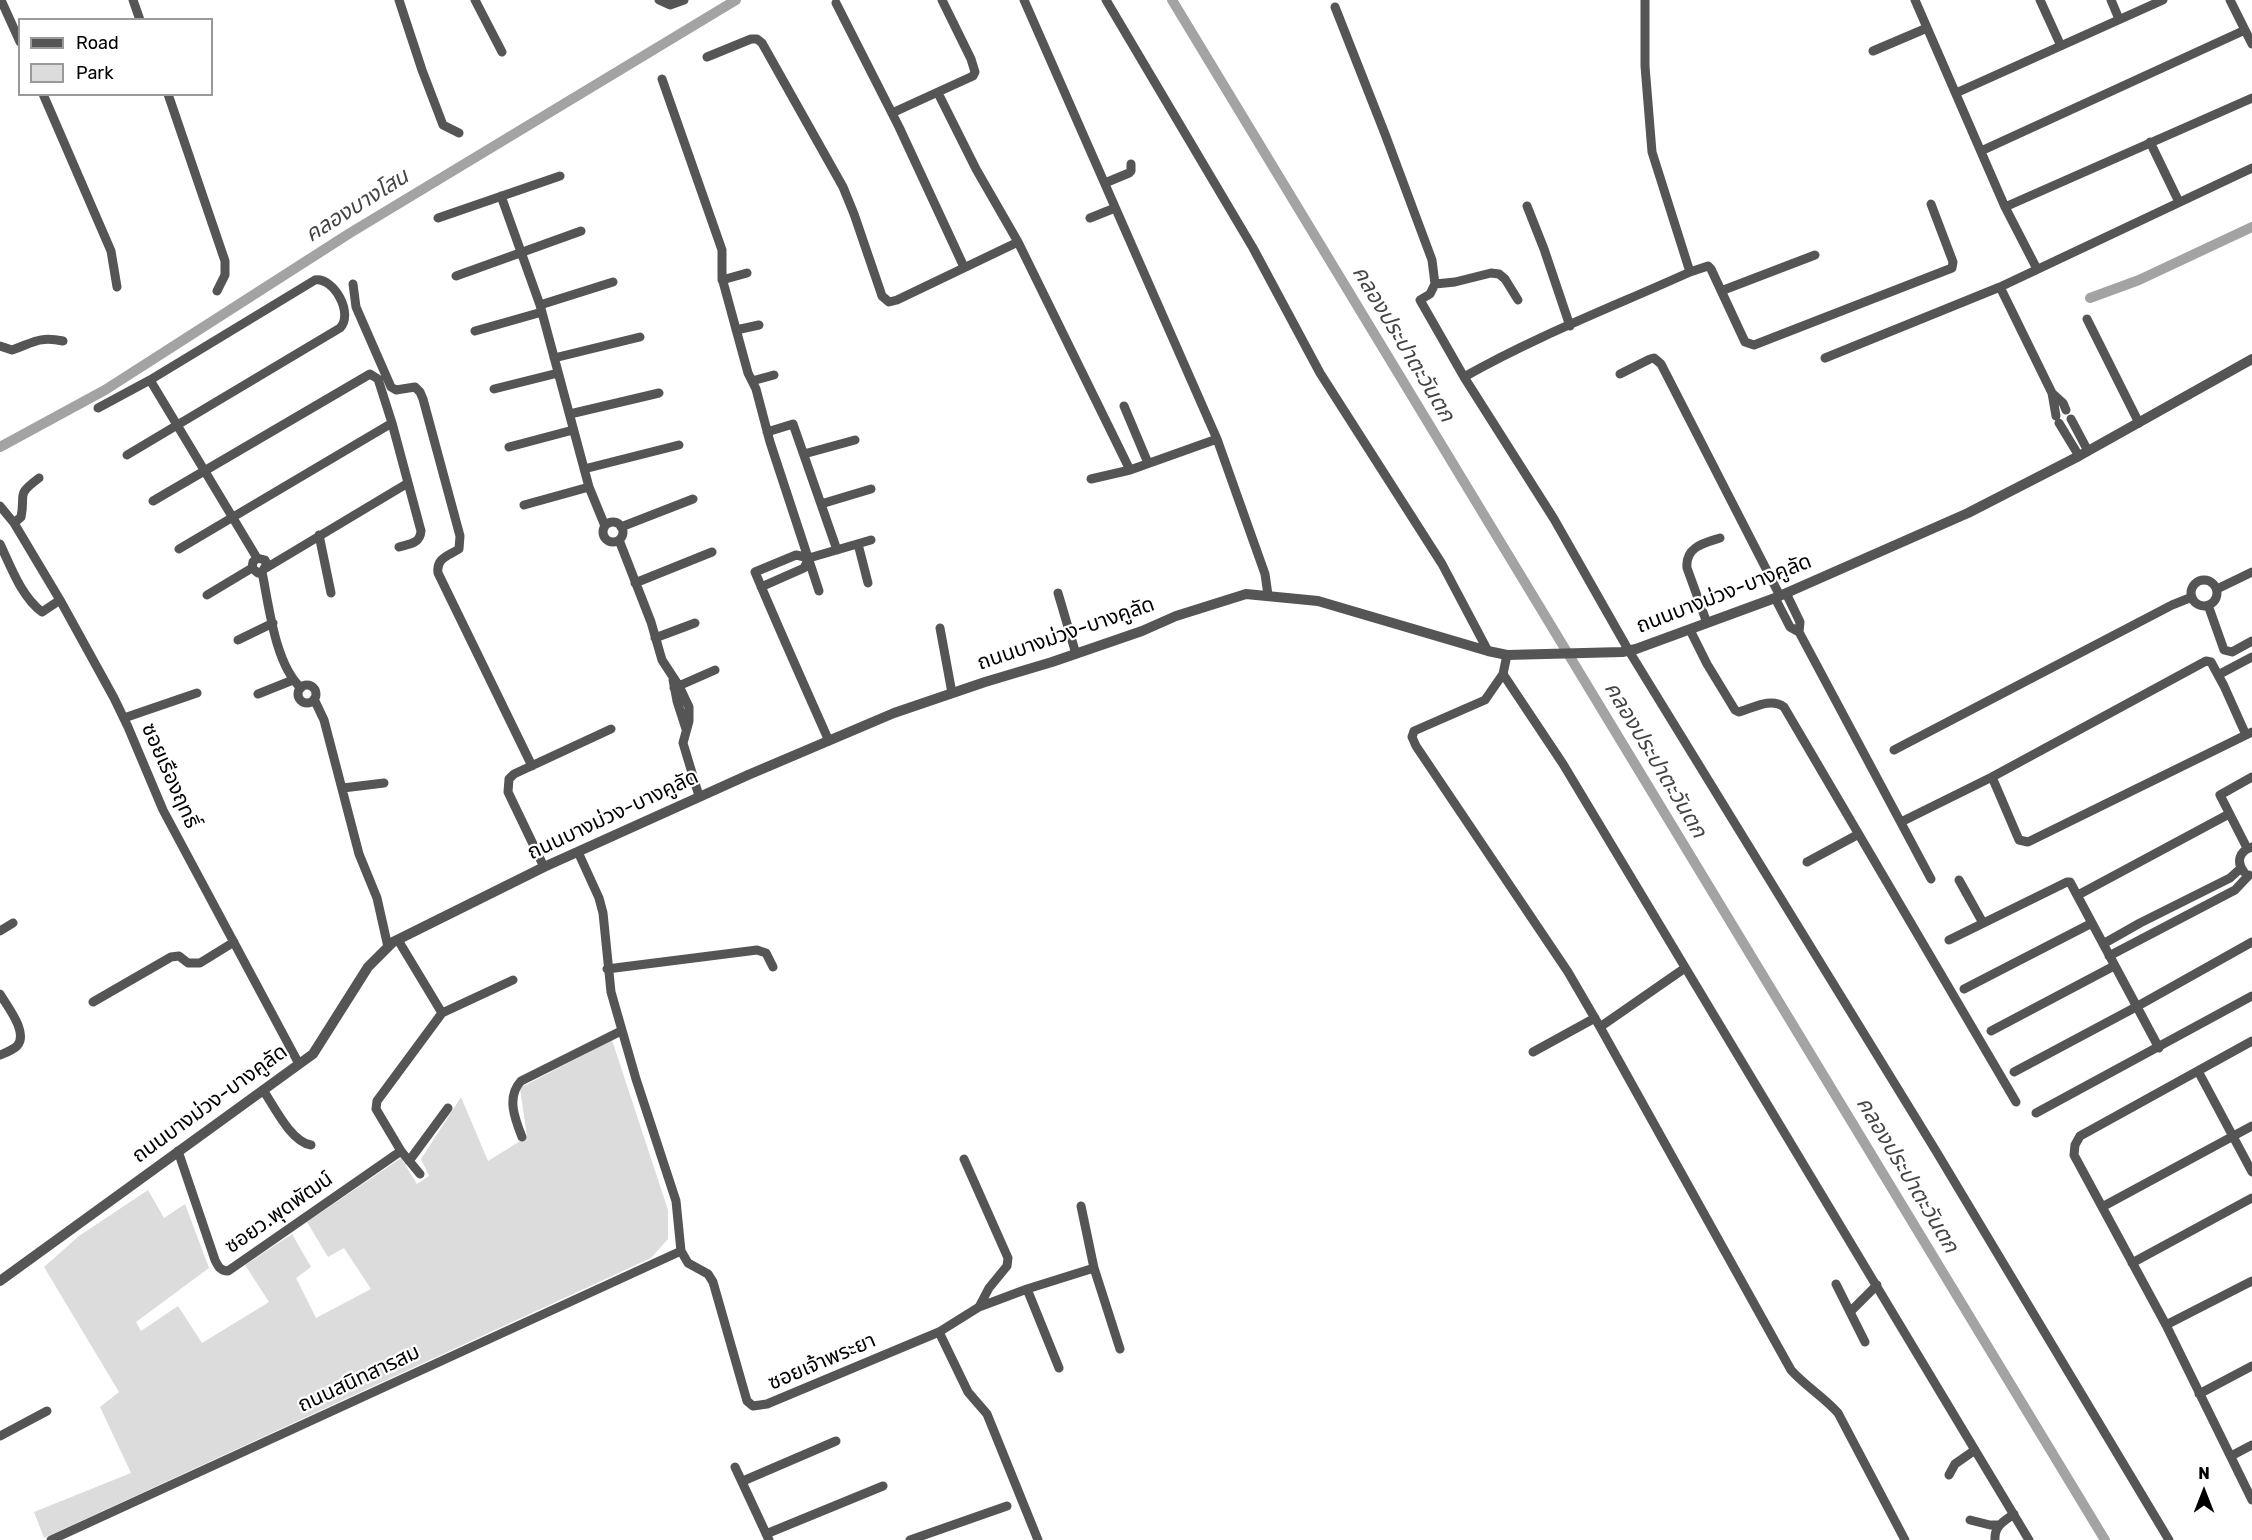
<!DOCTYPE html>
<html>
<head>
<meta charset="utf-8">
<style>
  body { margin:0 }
  #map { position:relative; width:2252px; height:1540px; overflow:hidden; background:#fff; font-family:Rubik,sans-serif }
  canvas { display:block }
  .legend { position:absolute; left:18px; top:18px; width:195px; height:78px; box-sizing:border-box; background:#fff; border:2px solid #999; margin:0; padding:8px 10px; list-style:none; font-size:18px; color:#000 }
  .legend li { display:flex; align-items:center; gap:12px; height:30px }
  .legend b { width:30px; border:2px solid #999 }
  .north { position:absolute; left:2174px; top:1462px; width:60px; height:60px; -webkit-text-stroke:4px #fff; paint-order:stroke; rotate:0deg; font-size:16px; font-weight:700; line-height:24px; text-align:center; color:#000 }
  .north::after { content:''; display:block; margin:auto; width:21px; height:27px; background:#000; clip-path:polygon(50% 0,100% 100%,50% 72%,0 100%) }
</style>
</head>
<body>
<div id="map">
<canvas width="2252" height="1540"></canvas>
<ul class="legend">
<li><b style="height:8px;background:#555"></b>Road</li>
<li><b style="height:16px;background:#dcdcdc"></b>Park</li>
</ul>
<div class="north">N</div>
</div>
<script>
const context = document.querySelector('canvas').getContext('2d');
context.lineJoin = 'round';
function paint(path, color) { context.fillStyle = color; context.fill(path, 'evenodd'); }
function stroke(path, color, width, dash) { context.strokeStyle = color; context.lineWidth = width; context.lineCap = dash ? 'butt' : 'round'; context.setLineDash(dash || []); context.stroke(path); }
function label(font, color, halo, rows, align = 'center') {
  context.font = font + ' Rubik,"Noto Sans Thai",sans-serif'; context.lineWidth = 4.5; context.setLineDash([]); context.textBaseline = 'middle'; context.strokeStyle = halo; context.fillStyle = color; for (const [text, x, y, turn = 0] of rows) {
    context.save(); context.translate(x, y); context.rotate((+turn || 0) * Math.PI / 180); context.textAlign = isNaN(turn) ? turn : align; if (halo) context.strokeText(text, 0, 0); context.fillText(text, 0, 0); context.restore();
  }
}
paint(new Path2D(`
  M612 1040 668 1210V1239L651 1258 44 1538 34 1512 131 1473 100 1407 119 1392 44 1267 79 1236 148 1190 164 1218 185 1204 209 1268 136 1322 141 1331 178 1306 202 1343 269 1302 245 1265 292 1234 311 1267 296 1278 316 1318 371 1289 344 1248 328 1257 307 1222 401 1158 417 1184 429 1176 421 1159 461 1097 488 1161 527 1137 520 1088Z`), '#dcdcdc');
stroke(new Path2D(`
  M1172 0 2105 1540
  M2090 298 2139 280 2252 227
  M0 447 105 390 350 233 736 0`), '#a3a3a3', 10);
stroke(new Path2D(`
  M1 0 20 42
  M133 0 140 20
  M399 0 422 70 443 125 459 133
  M475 0 502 52
  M659 0 670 5 684 0
  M1024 0 1217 439 1265 574 1268 595
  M1106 0 1253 248 1320 373 1442 564 1488 651
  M1645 0V66L1652 152 1690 272
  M1915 0 2005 207 2037 269
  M2040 0 2061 46
  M2111 0 2119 19
  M2230 0 2252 44
  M836 3 899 127 964 267
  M1335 7 1385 134 1432 260 1435 284 1430 294 1420 300 1464 377
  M1873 51 1927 28
  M707 57 751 39H757L762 43 843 187 854 214 880 290 882 296 889 302 897 300 1018 242
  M662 79 722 250V278L748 373 756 389 770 442 819 591
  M938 93 976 169 1018 242 1130 470
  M1956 93 2163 0
  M43 94 111 251 117 287
  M168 94 225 261V275L217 291
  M892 113 973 76 975 72 971 59 942 0
  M2150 142 2179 202
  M1981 151 2245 30
  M1105 183 1129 173 1131 171V164
  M501 196 540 305 589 487 605 526
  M1931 204 1953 262 1952 268 1754 345 1745 342 1711 269 1708 266 1690 272C1615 306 1536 336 1464 377L1554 519 1629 651 1936 1151 2169 1540
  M1527 206 1544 249 1570 326
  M2005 207 2252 98
  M438 218 560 176
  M1090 218 1115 208
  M456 276 581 231
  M722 280 747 273
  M353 284 356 307 391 387 396 390 415 387 420 392 423 399 460 536 459 549C448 556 436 558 438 573L532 766
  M1435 284 1455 282 1491 273 1499 274 1505 279 1518 300
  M1721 291 1815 255
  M540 305 613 282
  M2087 319 2139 423
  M736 330 759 325
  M475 331 542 312
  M0 346 12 350C33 343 38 336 63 341
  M554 358 640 337
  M1825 358 2000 287
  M1620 374 1650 359 1654 358 1661 364 1780 596
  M150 380 257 558
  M752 381 774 375
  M494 389 558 373
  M2052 393 2056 416
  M1124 406 1148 463
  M98 408 150 380 315 280C334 277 354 314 340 328L127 455
  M2066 410 2063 403 2052 393 2000 287 2252 168
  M570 414 659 393
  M2071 419 2088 451
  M2059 423 2079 456
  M767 432 793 424 837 550
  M509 447 573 430
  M804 454 855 440
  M584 469 679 445
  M1091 479 1130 470 1217 439
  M153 501 370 374 378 379 392 423 421 531C420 544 409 544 399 547
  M821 504 871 489
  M524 505 589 487
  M0 506 14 523 60 600 114 698 128 727 163 810 299 1064
  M603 532a10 10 0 1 1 20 0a10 10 0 1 1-20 0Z
  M14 523 21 517C26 493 15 496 39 478
  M621 527 693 499
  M319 535 331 593
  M619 540 651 622 662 660 679 686 689 707V721L683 743 699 796
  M0 544C11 567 21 596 42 612L60 600
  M858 544 868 583
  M179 549 392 423
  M809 558 871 540
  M266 568 408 483
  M262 572C269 606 275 664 301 688
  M2191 593a13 13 0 1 1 26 0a13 13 0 1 1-26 0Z
  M635 583 712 552
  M761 587 804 568 809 558 796 555 755 572C779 629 804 685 829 741
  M2217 589 2252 572
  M1058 593 1076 654
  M1786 593 1800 622 1799 632 1931 879
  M207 595 252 568 253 562 257 558 265 560 267 564 262 572 258 573 252 568
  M1775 598 1790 627 1799 632
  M2208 605 2224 650 2232 652 2252 641
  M1707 623 1687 568C1685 547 1704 543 1720 538
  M940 628 952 693
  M1690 630 1707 664 1735 710 1739 712C1753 708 1771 697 1784 707L2016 1102
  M655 638 695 623
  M238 640 273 623
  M1507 655 1503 674 1563 764 2029 1540
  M1503 674 1485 700 1414 731 1412 737 1416 746 1568 972 1600 1027 1791 1370C1805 1386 1823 1396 1838 1413L1905 1540
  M2218 675 2252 657
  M673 680 677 701 686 729
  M298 694a9 9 0 1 1 18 0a9 9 0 1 1-18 0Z
  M674 688 715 670
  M258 694 293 680
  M314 699 324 720 359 854 377 898 388 947
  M124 718 197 693
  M1894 750 2172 605 2192 597
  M1992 777 2019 840 2028 842 2252 732
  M343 788 384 783
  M1901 822 1992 777 2206 661 2211 662 2224 686 2246 735
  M2247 848 2220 795 2252 777
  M578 852 599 898 603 913 611 992 636 1079 676 1201 681 1251 688 1263 708 1274 713 1282 747 1401 753 1406 767 1404 939 1332 968 1392 987 1414 1038 1540
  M1807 862 1857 835
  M544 867 508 792 509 779 514 774 611 729
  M2244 872C2236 862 2239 851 2252 847
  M1959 880 1983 923
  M2078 895 2229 814
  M0 931 13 923
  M398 940 442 1013 377 1101 376 1109 401 1151 420 1174
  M1949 940 2067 882H2070L2159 1048
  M2103 944 2140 923 2230 878 2241 868
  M2109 956 2235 890 2249 875
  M607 969 757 950 766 953 773 967
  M1964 989 2092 923
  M0 994C7 1006 29 1033 17 1046 13 1050 5 1053 0 1055
  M93 1002 171 957 179 956 188 963H200L234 942
  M442 1013 513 980
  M1600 1027 1685 968
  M1991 1031 2114 966
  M2252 1041 2080 1136 2075 1145 2074 1155 2166 1325 2252 1500
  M1533 1052 1595 1018
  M2198 1071 2252 1172
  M2014 1072 2136 1007 2252 942
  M263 1090C274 1106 291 1142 311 1145
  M2036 1113 2252 996
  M522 1137C515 1119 506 1097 521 1081L621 1031
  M178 1151 215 1260C218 1266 220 1271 228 1271L401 1151
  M964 1159 1008 1258 1007 1266 989 1288 979 1307
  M409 1161 448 1108
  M1081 1206 1094 1268
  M2102 1207 2252 1126
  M2132 1263 2252 1198
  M1836 1284 1865 1342
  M1027 1289 1059 1368
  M1850 1312 1877 1285
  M2166 1325 2252 1281
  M939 1332 979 1307 1027 1289 1094 1268 1120 1349
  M2199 1394 2252 1366
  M0 1436 47 1411
  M2231 1456 2252 1445
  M735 1467 769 1540
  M1949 1475 1955 1464 1975 1450
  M743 1481 836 1441
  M1970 1520 1990 1525H1999
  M766 1534 883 1486
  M51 1540 681 1251
  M910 1540 1007 1506
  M1995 1540C1994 1526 2004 1521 2014 1514`), '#555', 9);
stroke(new Path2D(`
  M0 1281 313 1054 368 967 393 942 544 867 748 775 894 713 985 682 1052 662 1142 631 1176 616 1246 594 1318 601 1488 651 1507 655 1622 652 1636 649 1775 598 1968 513 2079 456 2252 359`), '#555', 10);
label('21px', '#000', '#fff', [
  ["ถนนบางม่วง-บางคูลัด",1724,594,-21],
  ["ถนนบางม่วง-บางคูลัด",1066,634,-19],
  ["ซอยเรืองฤทธิ์",170,776,66],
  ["ถนนบางม่วง-บางคูลัด",613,815,-25],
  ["ถนนบางม่วง-บางคูลัด",210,1104,-36],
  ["ซอยว.พุดพัฒน์",279,1213,-35],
  ["ซอยเจ้าพระยา",822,1362,-23],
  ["ถนนสนิทสารสม",359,1379,-25]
]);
label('italic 22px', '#444', '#fff', [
  ["คลองบางโสน",357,206,-32],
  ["คลองประปาตะวันตก",1403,344,59],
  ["คลองประปาตะวันตก",1655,760,59],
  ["คลองประปาตะวันตก",1907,1175,59]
]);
</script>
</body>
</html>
